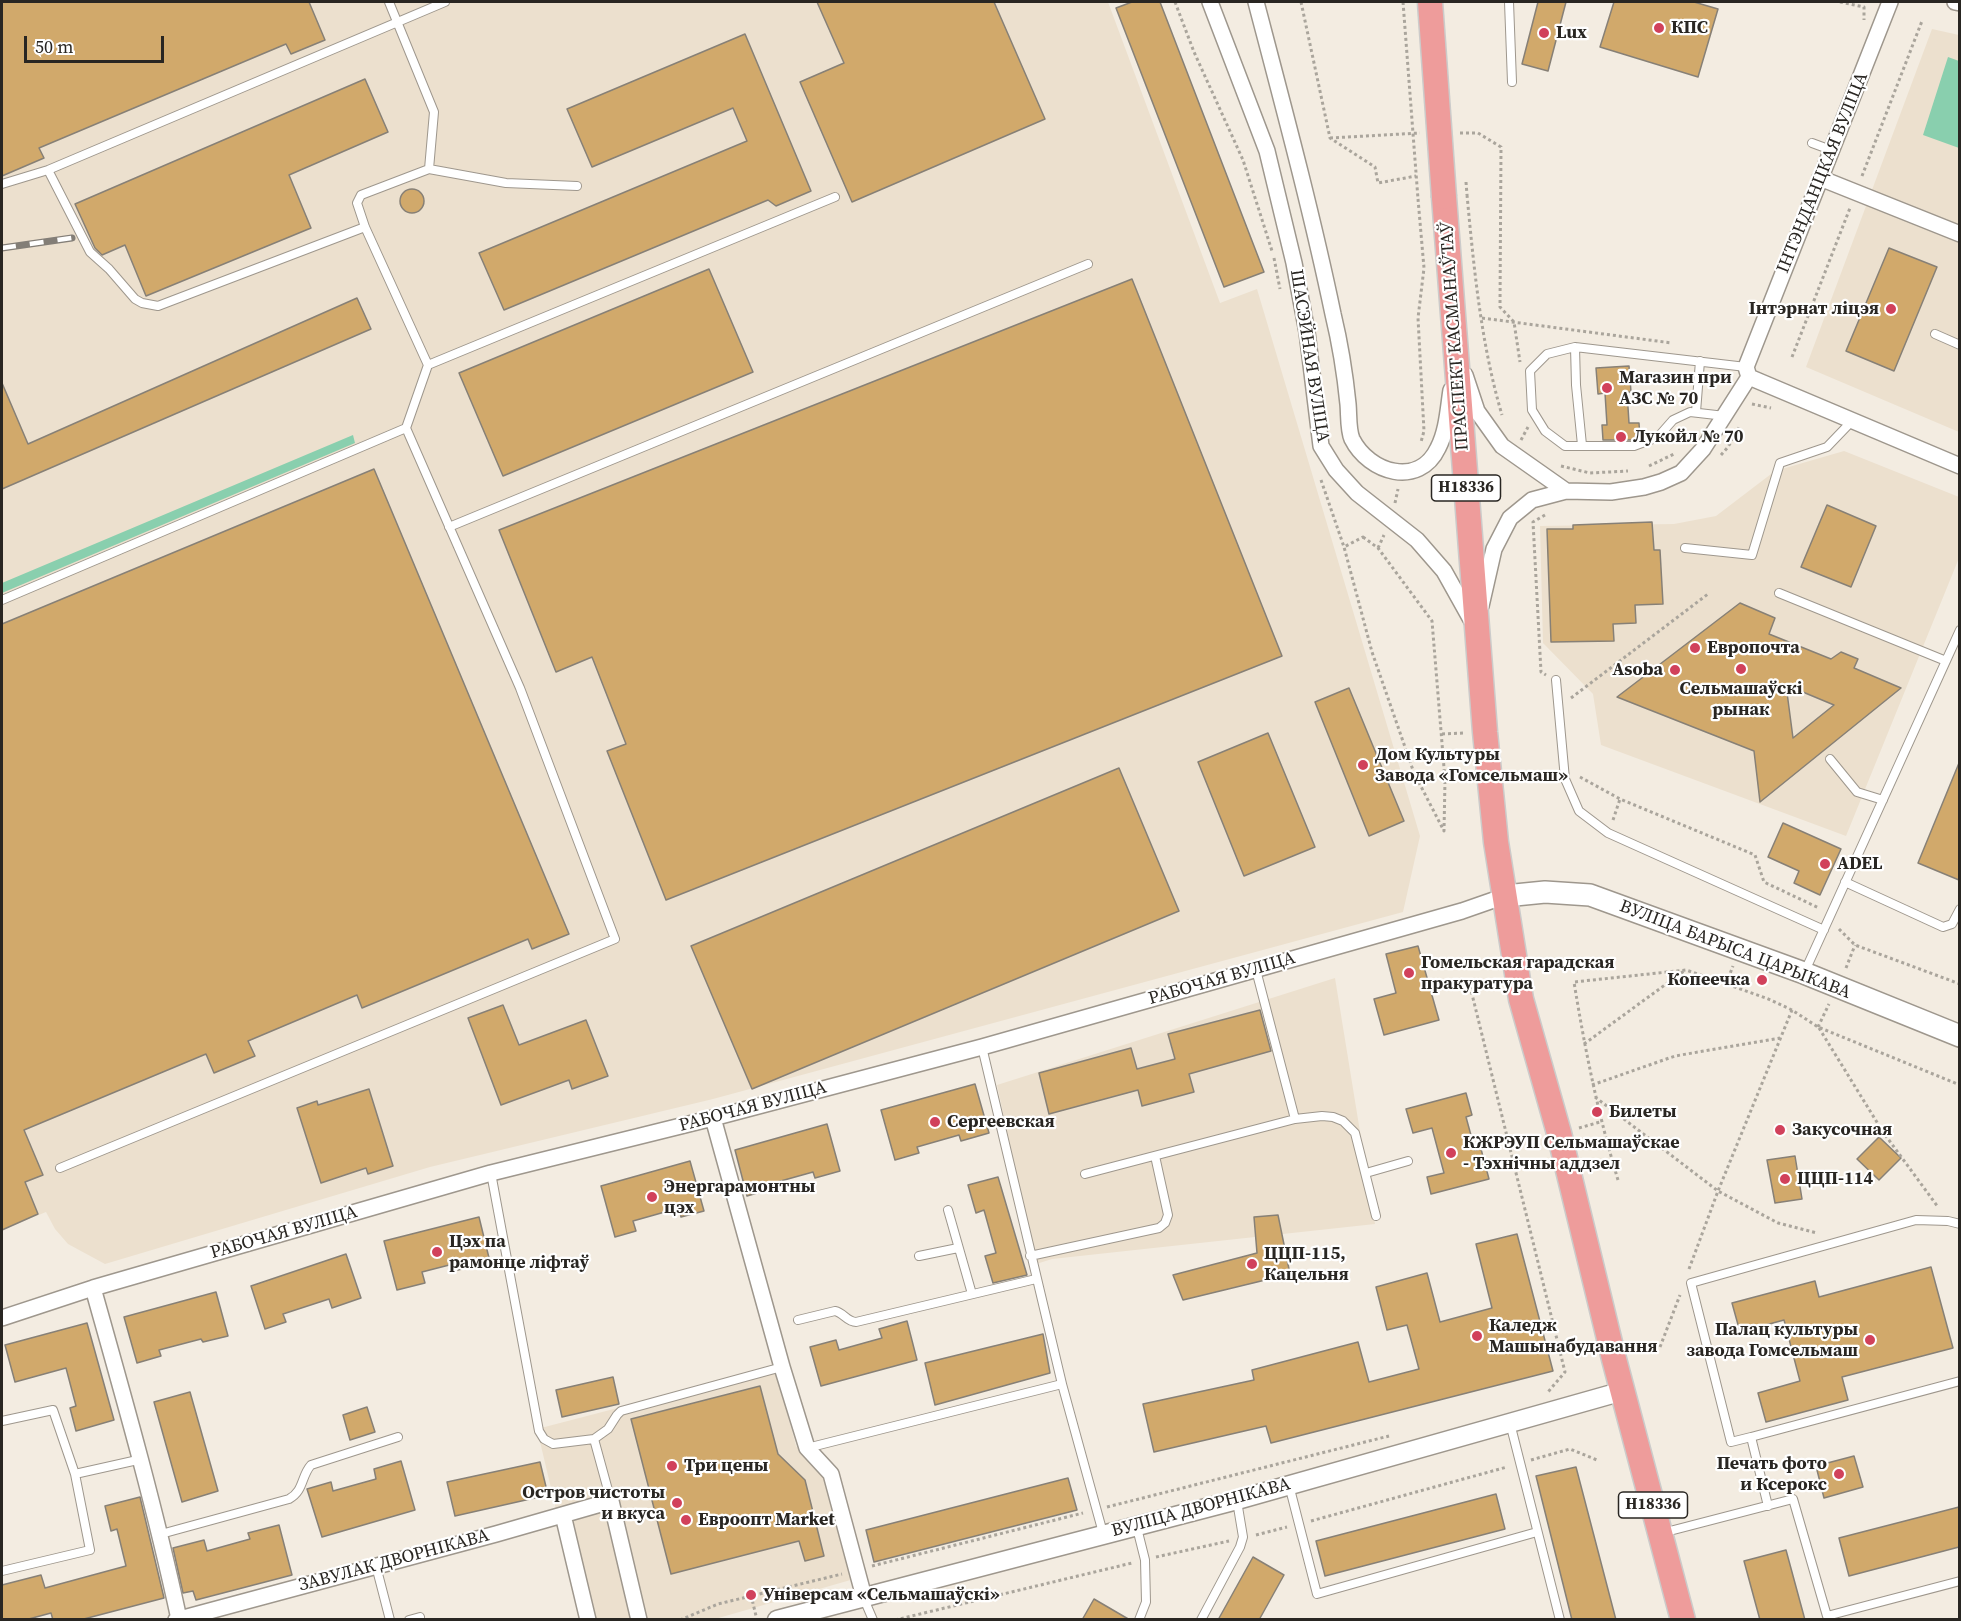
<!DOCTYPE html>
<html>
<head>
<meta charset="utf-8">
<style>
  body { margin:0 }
  #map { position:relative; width:1961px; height:1621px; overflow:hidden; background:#f3ece1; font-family:"Source Serif 4",serif }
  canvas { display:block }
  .frame { position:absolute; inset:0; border:3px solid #292622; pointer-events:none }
  .scale { position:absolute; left:24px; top:36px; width:140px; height:27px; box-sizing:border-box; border:3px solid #292622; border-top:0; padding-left:8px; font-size:18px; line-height:21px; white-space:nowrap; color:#292622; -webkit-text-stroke:4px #fff; paint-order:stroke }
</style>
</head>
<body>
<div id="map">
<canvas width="1961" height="1621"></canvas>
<div class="frame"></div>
<div class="scale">50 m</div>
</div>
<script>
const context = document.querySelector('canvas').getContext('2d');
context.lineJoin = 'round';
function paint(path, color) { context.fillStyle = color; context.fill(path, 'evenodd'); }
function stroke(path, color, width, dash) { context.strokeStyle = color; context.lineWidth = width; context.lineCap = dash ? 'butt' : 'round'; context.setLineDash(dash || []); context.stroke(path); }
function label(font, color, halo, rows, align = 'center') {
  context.font = font + ' "Source Serif 4",serif'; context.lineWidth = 4.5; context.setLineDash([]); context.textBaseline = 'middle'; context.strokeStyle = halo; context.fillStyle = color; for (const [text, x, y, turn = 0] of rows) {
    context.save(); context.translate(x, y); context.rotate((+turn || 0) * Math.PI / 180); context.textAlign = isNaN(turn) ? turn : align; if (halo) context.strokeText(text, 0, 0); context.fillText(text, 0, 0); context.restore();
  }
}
paint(new Path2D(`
  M2 2H1108L1220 303 1257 289 1420 836 1403 912 713 1099 430 1167 105 1264 68 1244 55 1229 46 1212 2 1230Z
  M1932 29 1959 35V432L1806 367Z
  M1844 451 1959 497V558L1846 836 1601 745 1593 694 1543 643 1540 526 1674 524 1716 516 1775 471Z
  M1335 978 1375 1224 1052 1259 1036 1264 997 1085Z
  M775 1367 796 1446 827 1480 854 1579 715 1619H582L537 1429Z`), '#ece0ce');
paint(new Path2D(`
  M1948 57 1959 61V148L1923 135Z
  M353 435 355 443 2 593V583Z`), '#89cfae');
const building = new Path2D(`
  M2 2H309L325 40 291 54 286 44 39 148 44 158 2 176Z
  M817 2H994L1045 119 852 202 800 82 844 63Z
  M1132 2H1160L1264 272 1224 287 1116 8Z
  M1538 2H1566L1548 71 1522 64Z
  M1614 2H1694L1718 9 1698 77 1600 47Z
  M745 34 811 191 776 206 768 200 504 310 479 253 747 141 733 108 592 167 567 109Z
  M365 79 388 132 289 175 311 228 146 296 125 245 102 255 95 248 75 204Z
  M400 201a12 12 0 1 1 24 0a12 12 0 1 1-24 0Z
  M1889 248 1937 267 1894 371 1846 351Z
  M709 269 753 372 503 476 459 373Z
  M1132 279 1282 656 666 900 607 751 626 744 592 657 556 672 499 530Z
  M357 298 371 329 2 489V383L28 444Z
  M1629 366 1631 392H1627L1629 423H1639L1640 437 1633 440H1603L1602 425H1607L1605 393 1598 394 1596 368Z
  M374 469 569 934 532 949 528 939 362 1008 357 995 248 1041 255 1056 214 1073 206 1054 24 1130 43 1175 25 1182 38 1214 2 1230V624Z
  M1827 505 1876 526 1851 587 1801 567Z
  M1652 522 1654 550H1660L1663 604 1635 605 1636 623 1613 624 1614 641 1551 642 1547 529H1573V525Z
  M1740 603 1775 618 1769 634 1831 659 1841 652 1858 659 1854 668 1901 688 1760 802 1754 751 1617 697ZM1786 685 1834 705 1793 738Z
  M1349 688 1404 821 1369 836 1315 702Z
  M1268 733 1315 847 1244 876 1198 762Z
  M1959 763V880L1918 863Z
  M1119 768 1179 911 752 1089 691 946Z
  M1783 823 1841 849 1820 895 1794 883 1799 871 1768 857Z
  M1418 946 1439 1020 1384 1035 1374 999 1396 993 1386 954Z
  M503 1005 519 1045 586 1020 608 1076 572 1089 569 1080 501 1105 468 1018Z
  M1260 1010 1271 1051 1189 1074 1194 1092 1142 1106 1138 1090 1049 1114 1039 1073 1131 1048 1137 1069 1175 1059 1168 1034Z
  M975 1084 989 1133 961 1141 959 1135 917 1147 919 1153 895 1160 881 1110Z
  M369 1089 393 1166 368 1174 366 1168 321 1183 297 1108 317 1101 318 1105Z
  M1466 1093 1472 1115 1466 1117 1475 1150 1481 1149 1489 1179 1431 1194 1427 1177 1444 1173 1432 1128 1413 1133 1406 1109Z
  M827 1124 840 1171 815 1178 813 1172 770 1184 771 1189 747 1196 735 1150Z
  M1879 1137 1901 1158 1879 1180 1857 1159Z
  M1795 1156 1802 1199 1775 1203 1767 1160Z
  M690 1161 704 1211 681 1217 679 1208 633 1221 636 1231 615 1237 601 1186Z
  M998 1177 1027 1275 993 1283 985 1256 996 1253 984 1210 976 1213 968 1185Z
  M1278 1215 1290 1274 1183 1300 1173 1275 1257 1253 1254 1217Z
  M479 1217 490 1262 458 1270 457 1263 422 1272 425 1283 397 1290 384 1241Z
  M1517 1234 1553 1371 1271 1443 1266 1426 1154 1452 1143 1404 1254 1380 1252 1370 1358 1342 1369 1382 1419 1369 1407 1325 1387 1330 1376 1287 1427 1273 1440 1322 1492 1308 1476 1244Z
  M346 1254 361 1298 332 1308 329 1299 283 1314 286 1322 265 1329 251 1286Z
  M1931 1267 1953 1348 1842 1377 1848 1400 1766 1422 1758 1393 1800 1381 1784 1320 1740 1332 1732 1303 1815 1281 1819 1297Z
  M216 1292 228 1336 203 1342 201 1339 159 1350 161 1356 137 1363 124 1317Z
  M907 1321 917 1360 821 1386 810 1347 836 1340 839 1350 882 1338 879 1329Z
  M87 1323 114 1420 76 1431 70 1408 76 1406 66 1368 15 1382 5 1345Z
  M1043 1334 1050 1373 935 1405 925 1363Z
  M613 1377 619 1404 562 1417 556 1390Z
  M760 1386 778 1454 805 1480 824 1556 805 1561 799 1541 671 1574 631 1419Z
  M190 1392 218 1491 182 1502 154 1402Z
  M367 1407 375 1432 350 1440 343 1415Z
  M1854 1456 1863 1487 1824 1498 1816 1466Z
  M401 1461 415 1510 322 1537 307 1489 331 1482 333 1491 376 1479 374 1469Z
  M540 1462 548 1495 455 1516 447 1482Z
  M1576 1467 1616 1620H1572L1536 1476Z
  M1068 1478 1077 1510 874 1562 866 1530Z
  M1496 1494 1505 1529 1325 1576 1316 1541Z
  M140 1497 164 1598 80 1620H53L51 1613 25 1620H2V1585L41 1575 45 1588 126 1566 117 1529 111 1531 105 1506Z
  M1959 1507V1547L1849 1576 1839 1538Z
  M279 1525 292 1575 196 1600 193 1591 183 1593 173 1548 204 1540 207 1551 250 1539 248 1533Z
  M1786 1550 1805 1620H1760L1744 1561Z
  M1253 1557 1284 1575 1259 1620H1218Z
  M1094 1599 1130 1620H1082Z`);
paint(building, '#d1a96b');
stroke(building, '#878076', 1.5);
const service = new Path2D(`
  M1509 2 1512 82
  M1812 143 1831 150
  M429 169 506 183 577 186
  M48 170 90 252 109 269 135 299 142 303 158 306 365 227
  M2 184 48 170 445 2
  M1935 334 1960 345
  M1575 347 1547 354 1530 371 1532 410 1545 431 1565 446H1634L1658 437 1673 420 1690 412 1725 416
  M428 365 835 197
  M1696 412 1700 361
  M1582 445 1576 385 1575 347 1746 367
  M449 527 1088 264
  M1685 548 1752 555 1780 463 1827 447 1852 421
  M1779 593 1946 661
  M2 600 406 428
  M1556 680 1565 779 1579 811 1608 833 1824 930
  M1830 759 1857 792 1883 800
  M1845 882 1943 927 1952 924 1960 909
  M1805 971 1960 630
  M1295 1119 1322 1116 1333 1117 1343 1121 1355 1133 1376 1216
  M60 1168 615 939 520 688 406 428 428 365 365 227 357 203 361 195 429 169 434 112 389 2
  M491 1173 539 1431 544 1439 553 1444 594 1439 611 1501
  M1366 1173 1408 1161
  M1085 1174 1295 1119 1256 970
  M948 1210 972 1294
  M919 1256 958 1248
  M1030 1256 1159 1228 1165 1223 1168 1215 1155 1156
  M798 1320 835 1311C844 1313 847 1322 856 1322L1036 1279
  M1062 1384 1103 1533
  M2 1421 53 1410 75 1474 142 1459
  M1510 1423 1560 1620
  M1751 1437 1731 1442 1691 1283 1916 1220 1948 1221 1960 1224
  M594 1439 608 1429 617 1415 621 1411 782 1367
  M807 1448 1062 1384 982 1047
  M1289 1485 1317 1594 1537 1532
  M1768 1506 1751 1437 1960 1381
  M1137 1528 1145 1560 1146 1602 1139 1620
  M1662 1533 1793 1499 1827 1616 1960 1581
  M161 1534 289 1499C304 1491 301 1476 311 1465L398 1437
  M376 1566 390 1620
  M2 1571 90 1550 75 1474
  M864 1599 873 1620
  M409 1620 420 1617
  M1201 1620 1240 1547 1243 1537 1237 1501`);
const minor = new Path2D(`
  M1210 2 1267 151 1294 263 1307 332 1321 446 1336 470 1357 493 1417 540 1444 571 1473 623
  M1256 2C1283 105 1311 209 1333 314 1340 343 1345 374 1348 404 1349 415 1348 430 1352 439 1369 473 1419 488 1438 448 1447 431 1448 409 1451 390
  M1955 2 1960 3
  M1820 178 1960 234
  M1465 375 1477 411 1502 446 1566 491
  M1749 377 1746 367 1890 2
  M1749 377 1960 466
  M1481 606 1494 549 1510 518 1532 500 1566 491 1611 492 1644 487 1661 482 1681 473 1703 449 1749 377
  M713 1118 782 1367 807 1448 831 1474 864 1597
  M93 1288C124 1398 155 1507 179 1619
  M2 1318 93 1288 491 1173 713 1118 982 1047 1462 911 1505 896
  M563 1515 588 1620
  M176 1620 496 1534 611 1501 639 1620`);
const tertiary = new Path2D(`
  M777 1620 1237 1500 1623 1391`);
const secondary = new Path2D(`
  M1505 896 1545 892 1590 895 1804 973 1960 1036`);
const primary = new Path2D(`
  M1444 197 1485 732 1496 842 1521 999 1559 1133 1614 1359 1683 1620`);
stroke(service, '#9e978d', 10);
stroke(minor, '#9e978d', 18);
stroke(tertiary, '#9e978d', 21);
stroke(secondary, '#9e978d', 24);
stroke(primary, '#cccbca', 27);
stroke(new Path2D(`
  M1175 2 1194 52 1243 160 1272 251
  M1301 2 1330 138 1375 167 1378 183 1416 176
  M1840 2 1864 7V20
  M1460 133H1478L1501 147 1500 307 1514 322 1520 362
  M1330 138 1420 133
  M1862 176 1922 21
  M1467 195C1474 269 1481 344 1502 415
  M1418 199 1424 268 1418 318 1424 431 1421 442
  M1274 258 1280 289
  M1482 318 1672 343
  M1792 357 1850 208
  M1752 404 1771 408
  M1521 440 1528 427
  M1721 455 1728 447 1740 426
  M1561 466 1590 473 1628 471
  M1649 466 1676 453
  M1321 480 1344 547
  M1395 503 1398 489
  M1545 515 1533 522 1541 672 1546 675
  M1363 537 1378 548 1432 621 1445 780 1444 831 1414 773 1372 652 1344 547Z
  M1378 548 1384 535
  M1571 698 1708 594
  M1442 734 1464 733
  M1580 777 1620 799 1755 855 1764 882 1819 908
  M1613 820 1620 799
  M1839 929 1855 945 1960 984
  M1846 968 1855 945
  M1726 984 1733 966
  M1470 986 1565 1372 1548 1392
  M1818 1027 1829 1004
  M1819 1028 1883 1132 1938 1207
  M1584 1044 1684 971
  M1592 1085 1675 1056 1780 1038
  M1595 1097 1718 1191 1778 1223 1817 1233
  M1579 1128 1600 1122
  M1618 1180C1598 1114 1585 1050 1574 982L1686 970 1766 998 1792 1010 1818 1027 1960 1085
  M1689 1269 1718 1191 1792 1010
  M1660 1347 1680 1295
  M1531 1460 1570 1449 1597 1460
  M1107 1507 1389 1436
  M1311 1521 1507 1467
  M1256 1535 1287 1527
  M1156 1557 1229 1541
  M872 1566 1083 1513
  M751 1595 757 1620
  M680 1620 718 1604 842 1574
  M895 1620 1132 1563`), '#aaa59c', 3, [3, 3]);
stroke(service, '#fff', 8);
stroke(minor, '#fff', 15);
stroke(tertiary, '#fff', 18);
stroke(secondary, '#fff', 21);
stroke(primary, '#ee9c9b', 24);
const rail = new Path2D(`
  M2 248 72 238`);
stroke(rail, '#837e77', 7);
stroke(rail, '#fff', 4.5, [14]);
const primaryBridge = new Path2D(`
  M1430 2 1444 197`);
stroke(primaryBridge, '#cccbca', 27, []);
stroke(new Path2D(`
  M1403 2 1418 199
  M1466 182 1467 195`), '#aaa59c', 3, [3, 3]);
stroke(primaryBridge, '#ee9c9b', 24);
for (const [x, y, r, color] of [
  [1659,28,6,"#d1415b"],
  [1544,33,6,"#d1415b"],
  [1891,309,6,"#d1415b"],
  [1607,388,6,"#d1415b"],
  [1621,437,6,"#d1415b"],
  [1695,648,6,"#d1415b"],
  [1741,669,6,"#d1415b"],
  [1675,670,6,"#d1415b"],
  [1363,765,6,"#d1415b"],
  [1825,864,6,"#d1415b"],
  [1409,973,6,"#d1415b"],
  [1762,980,6,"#d1415b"],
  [1597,1112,6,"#d1415b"],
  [935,1122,6,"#d1415b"],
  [1780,1130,6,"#d1415b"],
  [1451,1153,6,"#d1415b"],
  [1785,1179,6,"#d1415b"],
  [652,1197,6,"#d1415b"],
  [437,1252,6,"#d1415b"],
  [1252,1264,6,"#d1415b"],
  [1477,1336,6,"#d1415b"],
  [1870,1340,6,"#d1415b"],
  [672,1466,6,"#d1415b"],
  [1839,1474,6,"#d1415b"],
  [677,1503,6,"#d1415b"],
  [686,1520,6,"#d1415b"],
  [751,1595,6,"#d1415b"]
]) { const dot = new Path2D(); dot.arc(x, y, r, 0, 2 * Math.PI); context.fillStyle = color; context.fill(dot); stroke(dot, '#fff', 2); }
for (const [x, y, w] of [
  [1466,488,69],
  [1653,1505,69]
]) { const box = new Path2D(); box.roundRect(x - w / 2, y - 13, w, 26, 4.5); context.fillStyle = '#fff'; context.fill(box); stroke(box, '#292622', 1.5); }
label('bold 16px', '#292622', null, [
  ["Н18336",1466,488],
  ["Н18336",1653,1505]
]);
label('bold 18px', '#292622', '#fff', [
  ["КПС",1671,28],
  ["Lux",1556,33],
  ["Інтэрнат ліцэя",1879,309,"right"],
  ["Магазин при",1619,378],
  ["АЗС № 70",1619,399],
  ["Лукойл № 70",1633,437],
  ["Европочта",1707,648],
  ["Asoba",1663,670,"right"],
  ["Сельмашаўскі",1741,689,"center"],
  ["рынак",1741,710,"center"],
  ["Дом Культуры",1375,755],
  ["Завода «Гомсельмаш»",1375,776],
  ["ADEL",1837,864],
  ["Гомельская гарадская",1421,963],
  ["пракуратура",1421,984],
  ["Копеечка",1750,980,"right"],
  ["Билеты",1609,1112],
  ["Сергеевская",947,1122],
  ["Закусочная",1792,1130],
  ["КЖРЭУП Сельмашаўскае",1463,1143],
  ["- Тэхнічны аддзел",1463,1164],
  ["ЦЦП-114",1797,1179],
  ["Энергарамонтны",664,1187],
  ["цэх",664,1208],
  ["Цэх па",449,1242],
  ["рамонце ліфтаў",449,1263],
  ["ЦЦП-115,",1264,1254],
  ["Кацельня",1264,1275],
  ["Каледж",1489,1326],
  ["Машынабудавання",1489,1347],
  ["Палац культуры",1858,1330,"right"],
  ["завода Гомсельмаш",1858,1351,"right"],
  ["Печать фото",1827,1464,"right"],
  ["и Ксерокс",1827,1485,"right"],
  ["Три цены",684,1466],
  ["Остров чистоты",665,1493,"right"],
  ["и вкуса",665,1514,"right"],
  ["Евроопт Market",698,1520],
  ["Універсам «Сельмашаўскі»",763,1595]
], 'left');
label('18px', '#292622', '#fff', [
  ["ІНТЭНДАНЦКАЯ ВУЛІЦА",1823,173,-68],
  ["ПРАСПЕКТ КАСМАНАЎТАЎ",1455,336,-94],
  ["ШАСЭЙНАЯ ВУЛІЦА",1309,356,81],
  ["ВУЛІЦА БАРЫСА ЦАРЫКАВА",1735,950,21],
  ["РАБОЧАЯ ВУЛІЦА",1222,979,-16],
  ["РАБОЧАЯ ВУЛІЦА",753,1107,-15],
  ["РАБОЧАЯ ВУЛІЦА",284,1233,-16],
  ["ВУЛІЦА ДВОРНІКАВА",1201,1508,-15],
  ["ЗАВУЛАК ДВОРНІКАВА",394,1561,-15]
]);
</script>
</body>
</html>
